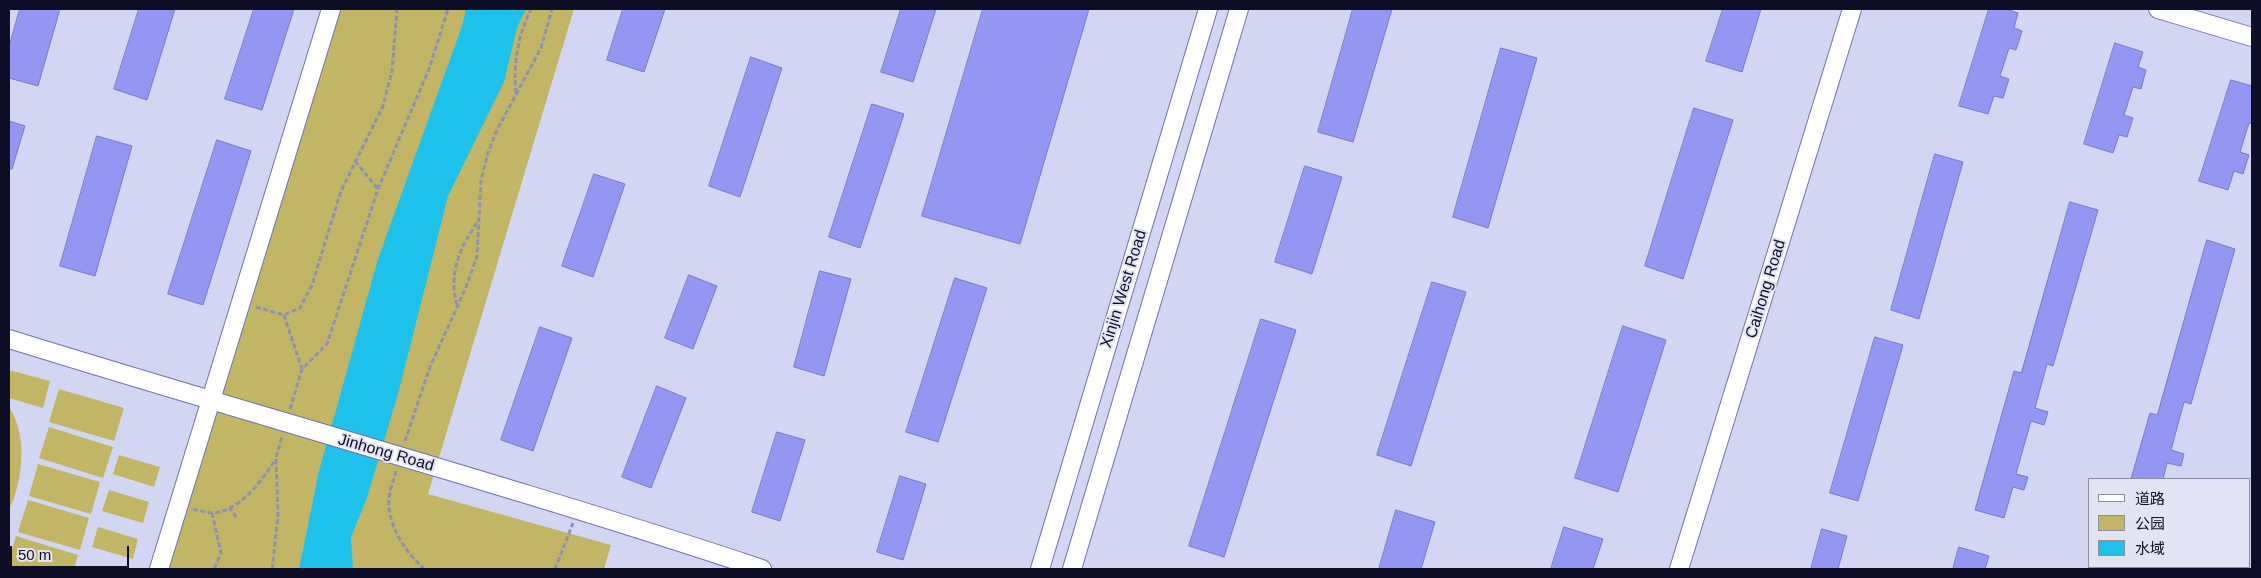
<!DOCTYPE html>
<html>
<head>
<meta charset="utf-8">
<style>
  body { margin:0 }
  #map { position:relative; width:2261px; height:578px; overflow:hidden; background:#d3d6f3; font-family:Helvetica,"Noto Sans SC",sans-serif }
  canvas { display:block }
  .frame { position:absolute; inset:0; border:10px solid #0f0e27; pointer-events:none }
  .legend { position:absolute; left:2088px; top:478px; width:162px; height:90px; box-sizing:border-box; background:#e3e4f3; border:1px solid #8e8ea1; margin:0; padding:6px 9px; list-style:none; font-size:15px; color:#0f0e27 }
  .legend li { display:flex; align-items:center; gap:10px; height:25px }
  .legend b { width:25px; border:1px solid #8e8ea1 }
  .scale { position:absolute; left:10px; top:546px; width:119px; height:22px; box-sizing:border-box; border:2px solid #0f0e27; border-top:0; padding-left:6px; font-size:15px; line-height:18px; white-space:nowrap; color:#0f0e27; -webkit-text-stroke:4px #e3e4f3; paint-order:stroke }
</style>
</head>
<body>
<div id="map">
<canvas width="2261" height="578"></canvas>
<div class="frame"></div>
<ul class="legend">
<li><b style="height:6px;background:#fff"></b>道路</li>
<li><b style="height:14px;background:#c2b666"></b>公园</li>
<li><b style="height:14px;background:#1dc1ea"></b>水域</li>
</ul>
<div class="scale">50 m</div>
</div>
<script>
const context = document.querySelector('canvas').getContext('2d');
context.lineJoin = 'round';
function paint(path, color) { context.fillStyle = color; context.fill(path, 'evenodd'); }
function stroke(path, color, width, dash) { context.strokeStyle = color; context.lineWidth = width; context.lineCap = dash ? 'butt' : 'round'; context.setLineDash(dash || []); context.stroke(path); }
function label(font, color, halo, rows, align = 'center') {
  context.font = font + ' Helvetica,sans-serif'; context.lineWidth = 4; context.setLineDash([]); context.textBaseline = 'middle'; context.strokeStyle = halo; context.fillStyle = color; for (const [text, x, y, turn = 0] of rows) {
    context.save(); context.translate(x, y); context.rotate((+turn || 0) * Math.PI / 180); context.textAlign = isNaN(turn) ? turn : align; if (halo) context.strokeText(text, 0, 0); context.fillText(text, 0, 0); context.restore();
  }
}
paint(new Path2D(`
  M331 9H574L428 494 611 545 604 569H159Z
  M9 370 50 381 43 408 9 398Z
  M59 389 124 408 114 441 49 422Z
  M9 407C28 435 23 481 9 510Z
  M49 427 113 447 103 478 39 458Z
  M119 455 160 467 154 487 113 474Z
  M38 464 100 482 91 514 29 496Z
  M109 490 149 502 143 523 102 511Z
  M28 500 89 518 80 550 18 532Z
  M98 527 138 539 133 559 92 547Z
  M16 536 78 555 74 569H9V561Z`), '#c2b666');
paint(new Path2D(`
  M466 9H526L517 28 504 82 448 196 398 394 367 498 351 537 353 569H299L319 471 378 259 462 26Z`), '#1dc1ea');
const building = new Path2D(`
  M20 9H60L38 86 9 78V47Z
  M139 9H175L147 100 114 89Z
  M254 9H294L262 110 225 99Z
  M623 9H665L644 72 607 60Z
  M901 9H936L913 82 881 72Z
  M983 9H1089L1020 244 922 216Z
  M1353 9H1392L1353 142 1318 132Z
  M1723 9H1761L1742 72 1706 61Z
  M1989 9H2006L2018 13 2014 28 2022 31 2016 50 2009 48 2000 76 2009 79 2003 98 1994 96 1988 114 1959 106Z
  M2115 43 2143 52 2138 67 2146 70 2141 89 2133 87 2124 115 2133 118 2127 137 2119 135 2113 153 2084 144Z
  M1501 48 1537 58 1488 228 1453 217Z
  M751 57 782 68 740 197 709 186Z
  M2231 80 2252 86V124L2249 123 2240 152 2249 155 2243 174 2234 171 2228 190 2199 181Z
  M872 104 904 114 860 248 829 237Z
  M1694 108 1733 120 1683 279 1645 266Z
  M9 121 25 126 12 169H9Z
  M97 136 132 146 95 276 60 266Z
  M217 140 251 151 203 305 168 294Z
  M1935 154 1963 162 1919 319 1891 310Z
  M1305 166 1342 177 1312 274 1275 262Z
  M594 174 625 184 593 277 562 266Z
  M2070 202 2098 210 2053 366 2047 364 2035 408 2048 412 2044 425 2031 421 2016 474 2028 477 2024 490 2013 487 2004 518 1975 510 2014 371 2021 373Z
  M2207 240 2235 249 2191 404 2184 402 2171 450 2184 454 2181 466 2167 463 2163 479H2131L2150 413 2157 415Z
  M820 271 851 279 824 376 794 367Z
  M689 275 717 286 693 349 665 338Z
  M955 278 987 288 938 442 906 432Z
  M1432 282 1466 292 1411 466 1377 455Z
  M1261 319 1296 330 1224 557 1189 546Z
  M1623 326 1666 340 1618 492 1575 478Z
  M540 327 572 338 533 451 501 440Z
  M1875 337 1903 345 1858 501 1830 493Z
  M657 386 686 398 651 488 622 477Z
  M777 432 805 440 780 521 752 512Z
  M900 476 926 484 903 560 877 552Z
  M1396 510 1435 522 1421 569H1379Z
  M1564 527 1603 539 1593 569H1551Z
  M1822 529 1847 536 1838 569H1811Z
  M1959 547 1989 556 1985 569H1953Z`);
paint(building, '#9396f2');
stroke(building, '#787bbd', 1);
const secondary = new Path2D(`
  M2158 9 2252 37
  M9 339C260 417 513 486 762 569
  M159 569 331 9
  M1040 569 1208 9
  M1072 569 1239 9
  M1679 569 1852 9`);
stroke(secondary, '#6f71b2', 20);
stroke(new Path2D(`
  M516 93C513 62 518 36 531 9
  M355 161 378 189
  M457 305C448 272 460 248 478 221
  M256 307 284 315 300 308 312 285 341 191 383 106 392 71 397 9
  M284 315 302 369
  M290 409 302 369 327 344 378 189 429 69 448 9
  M405 441 430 367 466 287 477 256 481 180 488 153 497 130 541 48 552 9
  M396 471C394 480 390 489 389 498 387 526 405 551 424 569
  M229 507 237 518
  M193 509C198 510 206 513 212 513 241 511 261 481 276 459
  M212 513 221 553 214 569
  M272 569 278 516 276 458 282 436
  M555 569 573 523`), '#8f91ad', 3, [5, 2.5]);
stroke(secondary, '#fff', 18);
label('16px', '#0f0e27', '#e3e4f3', [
  ["Xinjin West Road",1124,289,-73],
  ["Caihong Road",1766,289,-73],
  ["Jinhong Road",386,453,16]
]);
</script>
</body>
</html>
